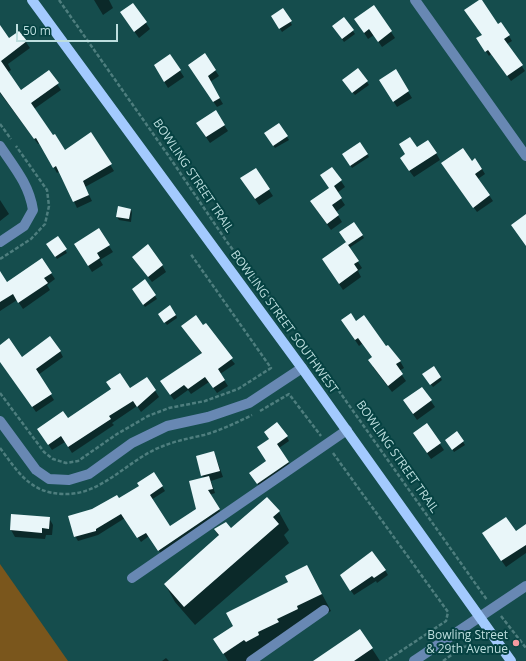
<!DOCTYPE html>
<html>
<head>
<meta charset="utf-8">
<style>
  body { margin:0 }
  #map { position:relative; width:526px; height:661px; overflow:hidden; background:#154d4d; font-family:"Open Sans",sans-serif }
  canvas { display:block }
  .scale { position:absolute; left:16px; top:24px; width:102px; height:18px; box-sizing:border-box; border:2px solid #bddede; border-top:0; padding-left:5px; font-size:12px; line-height:14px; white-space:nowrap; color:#bddede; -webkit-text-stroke:3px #054242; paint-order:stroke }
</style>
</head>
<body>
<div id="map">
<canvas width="526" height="661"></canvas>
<div class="scale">50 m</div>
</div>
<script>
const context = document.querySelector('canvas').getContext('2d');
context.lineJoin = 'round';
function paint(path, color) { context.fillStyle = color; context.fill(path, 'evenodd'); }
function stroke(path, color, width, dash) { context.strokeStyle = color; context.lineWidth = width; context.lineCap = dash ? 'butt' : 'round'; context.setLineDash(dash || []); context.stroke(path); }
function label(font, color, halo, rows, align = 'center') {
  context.font = font + ' "Open Sans",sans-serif'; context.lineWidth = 4; context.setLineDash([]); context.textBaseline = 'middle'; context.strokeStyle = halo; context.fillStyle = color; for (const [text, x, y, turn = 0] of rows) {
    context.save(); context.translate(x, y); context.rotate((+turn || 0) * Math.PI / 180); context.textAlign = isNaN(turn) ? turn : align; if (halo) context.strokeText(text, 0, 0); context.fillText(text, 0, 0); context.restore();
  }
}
paint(new Path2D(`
  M0 564 68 661H0Z`), '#7a561c');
paint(new Path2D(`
  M94 0H109L113 8 103 15Z
  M480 0 498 25 501 23 509 36 512 41 507 44 525 71 511 81 491 54 489 56 481 44 483 35Z
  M133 4 150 29 139 38 121 13Z
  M374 6 395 38 382 47 374 35 368 39 359 25Z
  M283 9 292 25 282 32 272 16Z
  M344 19 355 34 344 42 335 29Z
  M0 27 9 40 19 32 30 48 8 64 11 70 8 72 21 91 49 72 61 90 34 109 64 152 91 134 114 171 85 187 92 201 77 208 60 171 57 173 40 143 38 144 0 93Z
  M170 55 184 77 168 88 159 73Z
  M205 55 219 76 210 82 223 104 217 107 193 71Z
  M358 69 369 85 355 95 345 83Z
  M395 70 412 98 397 107 384 86Z
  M279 124 289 140 275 148 265 133Z
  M224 125 228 131 210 143 201 130Z
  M360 143 369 157 352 168 343 154Z
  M416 149 436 153 440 160 414 177 405 165Z
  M471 162 482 169 485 174 478 179 493 201 477 212 442 164Z
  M255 169 273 196 259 205 245 185Z
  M341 181 345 187 337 193 345 205 336 212 342 222 331 230 311 202Z
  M0 200 9 214 0 221Z
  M131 210 132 212 131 222 119 220 117 217Z
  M354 223 364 238 349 248 362 268 358 271 361 277 343 290 327 266 348 243Z
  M58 238 67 253 57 259 48 245Z
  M109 246 113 252 100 260 103 265 92 272 79 251Z
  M137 263 162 265 166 272 152 282Z
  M51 273 55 279 47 285 50 290 23 309 17 300 0 311V281L7 284Z
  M145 281 157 299 145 307 135 292Z
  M176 315 177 318 167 325 161 317Z
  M203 326 235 364 220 374 228 386 217 393 209 382 191 394 188 390 174 400 161 382 202 354 186 331Z
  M346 327 386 348 400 361 404 368 399 371 406 381 392 392 373 367V358L363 343 359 346Z
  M0 346 22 358 60 351 63 357 38 375 54 400 36 412 0 361Z
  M425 377H440L442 380 433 387Z
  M147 378 159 397 141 412 137 406 112 423 114 425 72 453 65 442 52 450 42 435 68 420 112 389 130 390Z
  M422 388 435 407 417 420 408 407Z
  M427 425 444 450 431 459 418 440Z
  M265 432 287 437 289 441 279 448 291 466 260 488 253 477 268 461 269 439Z
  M457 433 465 445 454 452 448 443Z
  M214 452 223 477 211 481 215 493 209 495 222 514 162 555 149 536 141 542 125 518 98 535 78 541 75 536 93 510 119 499 141 487 154 473 165 491 151 500 170 528 197 509 204 478 202 476Z
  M279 512 289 530 284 535 289 543 195 625 175 602 165 584 219 537 215 530 231 529Z
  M12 515 49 518 53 525 52 535H46L45 539 15 537 11 530Z
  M526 525V553L506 567 487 540 515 533Z
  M307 566 331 611 306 624 248 661H228L215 639 234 626Z
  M385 570 388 575 377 583 376 581 354 595 344 581Z
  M360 630 380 661H317Z
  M166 658 169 661H162Z`), '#0007');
paint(new Path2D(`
  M479 0H482L498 24 501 22 510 35 504 39 523 65 507 76 488 50 485 52 476 38 482 35 464 10Z
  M133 3 147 22 134 32 120 12Z
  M374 5 392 31 378 42 369 29 364 33 354 19Z
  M283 8 292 21 279 29 271 16Z
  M344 17 354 30 342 39 332 26Z
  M0 25 9 38 19 31 27 41 1 61 21 90 49 70 59 83 31 103 53 135 55 134 65 150 91 132 112 164 83 181 89 195 73 202 56 166 53 168 36 138 34 139 0 92Z
  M205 53 216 70 208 76 220 98 213 102 188 65Z
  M170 54 181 70 164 82 154 65Z
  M358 68 368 81 352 93 342 80Z
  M396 69 409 91 393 102 379 80Z
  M216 110 225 125 206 137 196 123Z
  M279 123 288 136 273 146 264 133Z
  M410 137 417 147 428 140 437 153 409 171 400 158 405 154 399 144Z
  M360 142 368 154 350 166 342 154Z
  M463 148 472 161 475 158 482 169 475 174 490 195 473 208 441 163Z
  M332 167 342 180 334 186 342 198 332 205 339 215 327 224 310 201 329 188 320 175Z
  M256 168 270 189 255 199 240 178Z
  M118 206 131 209 129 219 116 217Z
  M526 214V246L511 225Z
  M354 222 363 235 348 245 339 232Z
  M99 228 110 245 97 253 100 258 88 266 74 244Z
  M58 236 67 249 55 257 46 244Z
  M346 242 359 261 354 264 358 270 339 284 322 259Z
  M148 244 163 265 148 277 132 257Z
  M42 258 52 273 44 278 48 283 18 303 13 294 0 302V271L7 282Z
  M145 279 156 295 143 305 132 289Z
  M170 305 176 315 164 323 158 314Z
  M351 313 356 321 364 315 386 346 388 345 401 361 396 364 403 374 388 386 368 360 372 357 358 338 355 340 341 320Z
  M196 315 203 325 206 323 233 358 218 369 225 380 213 388 205 377 188 389 184 385 170 395 160 381 202 353 181 326Z
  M50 336 61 351 36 369 52 394 32 407 0 362V345L9 338 22 357Z
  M434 366 441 377 430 385 422 374Z
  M120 373 130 388 147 377 156 390 137 407 133 401 109 416 111 419 68 447 61 436 48 445 37 429 63 411 68 418 111 389 106 382Z
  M422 387 432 400 413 414 403 400Z
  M277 422 288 436 277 444 289 462 257 484 249 473 266 461 257 447 269 439 264 432Z
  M427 423 441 443 427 453 413 433Z
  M457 431 464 441 452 450 445 440Z
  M214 451 220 471 201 476 196 456Z
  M154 472 163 486 150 495 170 526 196 509 189 481 209 476 213 489 208 490 220 509 158 551 146 533 137 538 121 514 96 529V531L74 537 68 516 92 509 117 495 119 498 139 486 137 483Z
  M267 497 280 511 273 517 279 524 184 607 164 584 219 535 214 529 226 522 231 528Z
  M11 514 50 517 49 529 42 528V533L10 530Z
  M506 517 516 531 526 524V545L501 561 482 533Z
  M372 551 386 570 374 578 372 576 350 591 340 575Z
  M307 565 322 594 297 606 298 609 277 619 279 622 258 632 259 635 246 642 244 640 223 654 213 639 233 626 226 613 288 582 285 576Z
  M360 629 373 648 354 661H313Z`), '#e9f6f9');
stroke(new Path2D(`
  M59 0 168 155 227 242 312 353 487 600
  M0 124 11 139
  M0 259 31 239 45 224 49 206 47 190 16 146
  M0 393 44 452 53 459 66 463 78 461 117 434 148 416 169 408 205 401 238 389 271 368 190 253
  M260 411 289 394 321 436
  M0 448C18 472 30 493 63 494 102 496 128 459 163 446 176 441 190 438 204 435 221 430 236 423 252 415
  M333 453 448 612 446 621 386 661
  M501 616 526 648
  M443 661 463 647 471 646`), '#4e7e7e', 2.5, [4, 2]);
stroke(new Path2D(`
  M415 0 526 156
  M0 146C14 167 29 184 33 210L24 226 0 242
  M0 421 36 470 49 479 69 480 89 474 132 443 167 426 208 417 249 403 302 368
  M132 578 347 430
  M251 661 324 610
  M414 661 526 586`), '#6888b3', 10);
stroke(new Path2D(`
  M32 0 302 368 511 661`), '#a3cafe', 10);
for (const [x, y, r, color] of [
  [516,643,4,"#f49aa0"]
]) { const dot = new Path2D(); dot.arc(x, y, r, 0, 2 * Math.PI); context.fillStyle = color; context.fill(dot); stroke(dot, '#054242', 1.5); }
label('12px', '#bddede', '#054242', [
  ["BOWLING STREET TRAIL",193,176,56],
  ["BOWLING STREET SOUTHWEST",284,322,54],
  ["BOWLING STREET TRAIL",397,457,55]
]);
label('12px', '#bddede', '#054242', [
  ["Bowling Street",508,636],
  ["& 29th Avenue",508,650]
], 'right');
</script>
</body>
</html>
